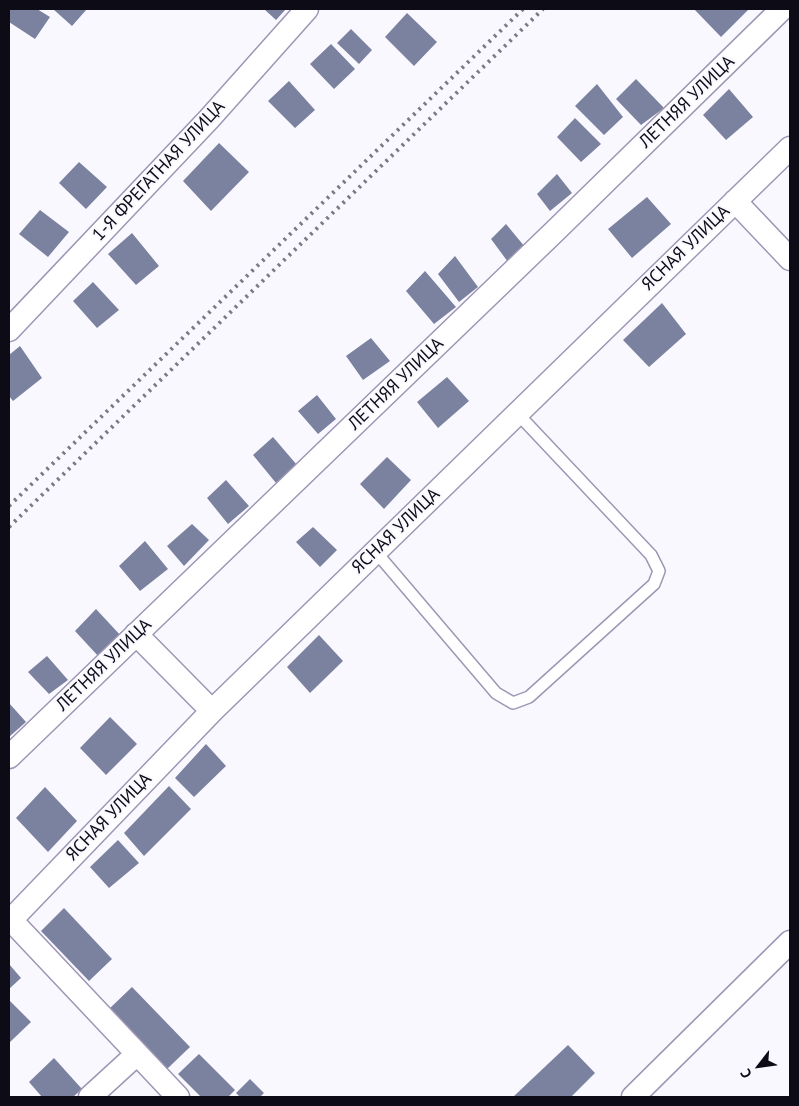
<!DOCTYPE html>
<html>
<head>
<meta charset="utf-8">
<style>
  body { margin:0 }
  #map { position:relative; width:799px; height:1106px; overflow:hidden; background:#faf8ff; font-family:"PT Sans",sans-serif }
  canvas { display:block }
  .frame { position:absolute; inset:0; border:10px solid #0d0b15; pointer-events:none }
  .north { position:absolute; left:734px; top:1041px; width:50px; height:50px; -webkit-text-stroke:4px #faf8ff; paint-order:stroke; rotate:240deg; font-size:14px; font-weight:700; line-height:20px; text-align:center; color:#0d0b15 }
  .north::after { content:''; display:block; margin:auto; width:18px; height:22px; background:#0d0b15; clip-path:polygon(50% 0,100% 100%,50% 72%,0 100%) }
</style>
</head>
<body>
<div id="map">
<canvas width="799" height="1106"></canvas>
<div class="frame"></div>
<div class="north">С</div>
</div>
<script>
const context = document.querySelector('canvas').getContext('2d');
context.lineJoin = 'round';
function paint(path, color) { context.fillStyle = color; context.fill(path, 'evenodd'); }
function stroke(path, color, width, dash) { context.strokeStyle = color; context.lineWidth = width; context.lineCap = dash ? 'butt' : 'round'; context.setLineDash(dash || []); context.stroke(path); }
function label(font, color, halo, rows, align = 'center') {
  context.font = font + ' "PT Sans",sans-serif'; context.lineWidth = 4; context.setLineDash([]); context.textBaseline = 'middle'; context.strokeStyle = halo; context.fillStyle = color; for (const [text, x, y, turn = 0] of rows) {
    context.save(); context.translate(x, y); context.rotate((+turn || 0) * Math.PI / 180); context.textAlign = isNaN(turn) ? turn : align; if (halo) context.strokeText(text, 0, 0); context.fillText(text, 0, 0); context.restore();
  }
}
paint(new Path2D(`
  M11 9H37L50 17 35 39 9 22V12Z
  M53 9H87L72 26Z
  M264 9H286L276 20Z
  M694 9H749L721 37Z
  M407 13 437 42 414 66 385 37Z
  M351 29 372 50 359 64 337 43Z
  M331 44 355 69 334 89 310 64Z
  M636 79 664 108 641 125 616 99Z
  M289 81 315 110 295 128 268 101Z
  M597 84 623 117 604 135 575 106Z
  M729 89 753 117 726 140 703 115Z
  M575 118 601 144 581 162 557 137Z
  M219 143 249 172 211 211 183 181Z
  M79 162 107 187 86 209 59 183Z
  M557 174 572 193 550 211 537 194Z
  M647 197 671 224 632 258 608 229Z
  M40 210 69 232 48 257 19 234Z
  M506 224 525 247 508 262 491 239Z
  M132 233 159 266 136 285 108 254Z
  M455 256 478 287 459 302 438 274Z
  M425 271 456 307 434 324 406 291Z
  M93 282 119 310 97 328 73 301Z
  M662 303 686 334 649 367 623 340Z
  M371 338 390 361 363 380 346 356Z
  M20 346 42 378 13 401 9 396V355Z
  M447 377 469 401 438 428 417 402Z
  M317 395 336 419 318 434 298 411Z
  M273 437 297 465 276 483 253 455Z
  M387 457 411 480 384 509 360 484Z
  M226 480 249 506 228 524 207 498Z
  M192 524 209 540 184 566 167 546Z
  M313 527 337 550 320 567 296 542Z
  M145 541 168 569 140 591 119 566Z
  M96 609 122 637 99 657 75 631Z
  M319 635 343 661 310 693 287 667Z
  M47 656 68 680 49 694 28 672Z
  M9 703 26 722 9 737Z
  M110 717 137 744 106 775 80 748Z
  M206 744 226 766 194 797 175 778Z
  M169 786 191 809 144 856 124 833Z
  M45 787 77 821 48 852 16 818Z
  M118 840 139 863 109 888 90 867Z
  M64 908 112 959 89 981 41 931Z
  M9 964 21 978 9 989Z
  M132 987 190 1047 167 1069 109 1009Z
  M9 1000 31 1022 9 1043Z
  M568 1045 595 1073 571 1097H513Z
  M199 1054 235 1090 228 1097H201L178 1074Z
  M54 1058 82 1089 73 1097H42L29 1082Z
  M250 1079 264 1093 260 1097H240L236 1093Z`), '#7b829f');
const lane = new Path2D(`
  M375 551 496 693 513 703 529 697 654 584 659 571 651 555 517 413`);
const street = new Path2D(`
  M735 201 790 259
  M9 330 209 119 307 9
  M136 634 212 711
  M9 757 555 231 782 9
  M11 920 178 1097
  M9 922 212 711 790 148
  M90 1097 137 1054
  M633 1097 790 942`);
stroke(lane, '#9d96b4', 14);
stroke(street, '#9d96b4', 25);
stroke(lane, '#fff', 11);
stroke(street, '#fff', 22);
stroke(new Path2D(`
  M9 506 523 9
  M9 527 543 9`), '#7b7982', 4, [2.5, 5]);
label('18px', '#0d0b15', '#faf8ff', [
  ["ЛЕТНЯЯ УЛИЦА",687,102,-44],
  ["1-Я ФРЕГАТНАЯ УЛИЦА",159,171,-47],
  ["ЯСНАЯ УЛИЦА",686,248,-44],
  ["ЛЕТНЯЯ УЛИЦА",396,384,-44],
  ["ЯСНАЯ УЛИЦА",396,531,-44],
  ["ЛЕТНЯЯ УЛИЦА",104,665,-44],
  ["ЯСНАЯ УЛИЦА",109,817,-46]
]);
</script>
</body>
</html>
